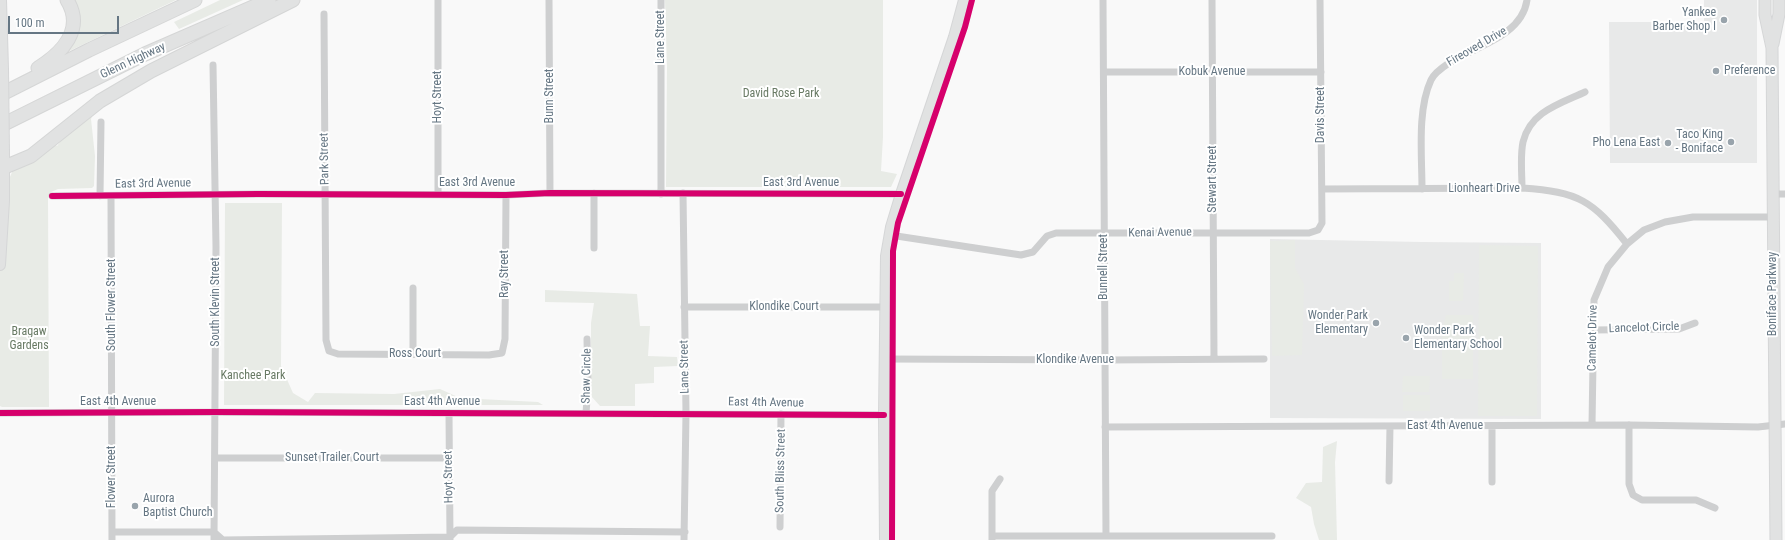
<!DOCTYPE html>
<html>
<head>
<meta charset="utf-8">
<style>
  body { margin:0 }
  #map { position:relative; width:1785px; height:540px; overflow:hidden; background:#f9f9f9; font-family:"Roboto Condensed",sans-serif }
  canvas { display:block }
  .scale { position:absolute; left:8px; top:16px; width:111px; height:18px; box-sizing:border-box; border:2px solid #657683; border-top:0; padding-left:5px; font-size:12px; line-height:14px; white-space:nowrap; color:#657683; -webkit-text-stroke:3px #fff; paint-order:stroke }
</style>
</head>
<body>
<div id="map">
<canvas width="1785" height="540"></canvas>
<div class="scale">100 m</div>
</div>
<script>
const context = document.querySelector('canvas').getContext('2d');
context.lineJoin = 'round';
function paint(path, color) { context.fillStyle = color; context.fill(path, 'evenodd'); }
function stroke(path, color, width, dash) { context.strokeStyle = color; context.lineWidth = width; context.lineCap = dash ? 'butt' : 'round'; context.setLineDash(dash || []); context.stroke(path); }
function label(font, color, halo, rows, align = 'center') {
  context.font = font + ' "Roboto Condensed",sans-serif'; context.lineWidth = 4; context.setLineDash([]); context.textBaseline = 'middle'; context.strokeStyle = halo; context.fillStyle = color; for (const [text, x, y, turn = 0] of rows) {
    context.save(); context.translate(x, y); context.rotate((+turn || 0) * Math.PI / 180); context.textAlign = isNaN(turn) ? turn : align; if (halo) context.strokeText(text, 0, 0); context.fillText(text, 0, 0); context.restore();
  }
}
paint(new Path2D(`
  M1704 0H1757V163H1610L1609 22H1704Z
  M1270 239 1422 242 1541 243V419L1270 418Z`), '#e8e9e9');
paint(new Path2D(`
  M74 0H176L61 55C79 35 83 26 74 0Z
  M220 0H243L179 29 174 22Z
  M665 0H883V137L881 171 897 174 891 187H666L667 66Z
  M93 114 91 119 95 156 94 186 92 188 58 189 51 192 48 198 49 407H2L0 406V194L8 193 9 179 13 170 54 143 57 146 73 125Z
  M225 203H282L281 366 293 393 308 402 315 393 394 394 440 389 460 398 538 402 543 405H224Z
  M1295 240V268L1304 284 1302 355 1272 356 1270 241Z
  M1479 245 1538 246 1537 416H1478Z
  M1454 273H1464L1463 301H1449V281H1454Z
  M545 290 637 294 640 326H650L648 356 677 357 678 366 654 367V383L635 384V406H600L591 396V323L594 303 545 302Z
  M1446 315H1473V379H1442V332Z
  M1403 376H1430L1429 392H1402Z
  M1403 395H1430V411H1403Z
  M1337 441 1335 462 1337 540H1319L1314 524 1311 507 1296 498 1306 483 1322 482 1323 447Z`), '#e8ebe6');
const secondary = new Path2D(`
  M1 0 3 69
  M0 265 4 201V152
  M885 540 884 415 886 256 891 227 901 194 954 37 964 0`);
const primary = new Path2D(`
  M1765 0V15L1772 48 1776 540
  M1773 44 1779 14V0`);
const highway = new Path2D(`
  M38 68C62 53 85 29 67 0
  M0 95 89 50 195 0
  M0 126 145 54 269 0
  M0 169 31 156 100 101 151 71 293 0`);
stroke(secondary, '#d5d6d7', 12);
stroke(primary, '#d5d6d7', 13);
stroke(highway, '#d5d6d6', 15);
stroke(new Path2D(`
  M438 0V194
  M549 0 550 193
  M1103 0 1106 535
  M1212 0 1214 358
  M324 14 326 340 329 351 338 354 489 355 502 353 505 339 506 195
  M213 65 216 247 214 540
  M1104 72H1321
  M1522 188C1522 174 1520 156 1523 142 1530 112 1559 104 1585 92
  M1322 189 1522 188C1579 192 1592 200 1627 244
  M1422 189C1422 156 1417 110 1431 80 1434 73 1443 67 1449 63 1475 47 1522 36 1527 0
  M594 193V248
  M683 193 686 413 684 540
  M661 194V0
  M1772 194H1785
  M52 196 258 194 506 195 550 193 901 194
  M100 196 101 122
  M111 196 112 540
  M890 235 1021 255 1033 252 1047 236 1056 233H1309L1318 230 1322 223 1320 0
  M684 307H885
  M1593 330 1679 329 1695 323
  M413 354V288
  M885 359 1104 360 1264 359
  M0 413 216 412 884 415
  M449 413 450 539
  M586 413 588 386 587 339
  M1592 425 1594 300 1608 267 1627 244 1644 230 1665 222 1693 217H1772
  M1629 425V484L1633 495 1642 500H1696L1715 508
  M1492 426V482
  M1105 427 1629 425 1758 427 1785 424
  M215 458H449
  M1389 481 1390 426
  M780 527 781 414
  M112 532H214L223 540 450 537 457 530 685 532
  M992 536H1272
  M992 540V491L1000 479`), '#cecfd0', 7);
stroke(secondary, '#e1e2e2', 10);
stroke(primary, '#e1e2e2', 11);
stroke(highway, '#e1e2e2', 13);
const secondaryBridge = new Path2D(`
  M3 69 4 152`);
stroke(secondaryBridge, '#d5d6d7', 12, []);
stroke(secondaryBridge, '#e1e2e2', 10);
stroke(new Path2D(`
  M52 196 258 194 506 195 550 193 901 194
  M0 413 216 412 884 415
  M892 540 893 251 898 223 965 27 972 0`), '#d6006c', 6);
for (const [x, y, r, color] of [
  [1724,20,4,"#99a4ac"],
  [1716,71,4,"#99a4ac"],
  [1731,142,4,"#99a4ac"],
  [1668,143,4,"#99a4ac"],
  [1376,323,4,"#99a4ac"],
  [1406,338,4,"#99a4ac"],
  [135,506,4,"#99a4ac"]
]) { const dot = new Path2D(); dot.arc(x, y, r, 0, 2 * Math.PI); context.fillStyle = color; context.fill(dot); stroke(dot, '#fff', 1.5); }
label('12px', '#657683', '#fff', [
  ["Yankee",1716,13],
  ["Barber Shop I",1716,27],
  ["Preference",1724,71,"left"],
  ["Taco King",1723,135],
  ["- Boniface",1723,149],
  ["Pho Lena East",1660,143],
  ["Wonder Park",1368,316],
  ["Elementary",1368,330],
  ["Wonder Park",1414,331,"left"],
  ["Elementary School",1414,345,"left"],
  ["Aurora",143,499,"left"],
  ["Baptist Church",143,513,"left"]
], 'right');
label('12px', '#657683', '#fff', [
  ["Lane Street",661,37,-90],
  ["Fireoved Drive",1477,47,-30],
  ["Glenn Highway",133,61,-25],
  ["Kobuk Avenue",1212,72],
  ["Bunn Street",550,96,-90],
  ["Hoyt Street",438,97,-90],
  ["Davis Street",1321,115,-90],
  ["Park Street",325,159,-91],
  ["Stewart Street",1213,179,-90],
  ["East 3rd Avenue",477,183],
  ["East 3rd Avenue",801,183],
  ["East 3rd Avenue",153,184,-1],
  ["Lionheart Drive",1484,189],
  ["Kenai Avenue",1160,233,-1],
  ["Bunnell Street",1104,267,-90],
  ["Ray Street",505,274,-90],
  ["Boniface Parkway",1773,294,-90],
  ["South Klevin Street",216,302,-90],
  ["South Flower Street",112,305,-90],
  ["Klondike Court",784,307],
  ["Lancelot Circle",1644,328,-2],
  ["Camelot Drive",1593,338,-89],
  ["Ross Court",415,354],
  ["Klondike Avenue",1075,360],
  ["Lane Street",685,367,-91],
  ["Shaw Circle",587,376,-89],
  ["East 4th Avenue",118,402],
  ["East 4th Avenue",442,402],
  ["East 4th Avenue",766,403,1],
  ["East 4th Avenue",1445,426],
  ["Sunset Trailer Court",332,458],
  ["South Bliss Street",781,471,-89],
  ["Flower Street",112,477,-90],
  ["Hoyt Street",449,477,-91]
]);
label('12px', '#687a64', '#fff', [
  ["David Rose Park",781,94],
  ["Bragaw",29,332],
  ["Gardens",29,346],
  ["Kanchee Park",253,376]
]);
</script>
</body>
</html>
